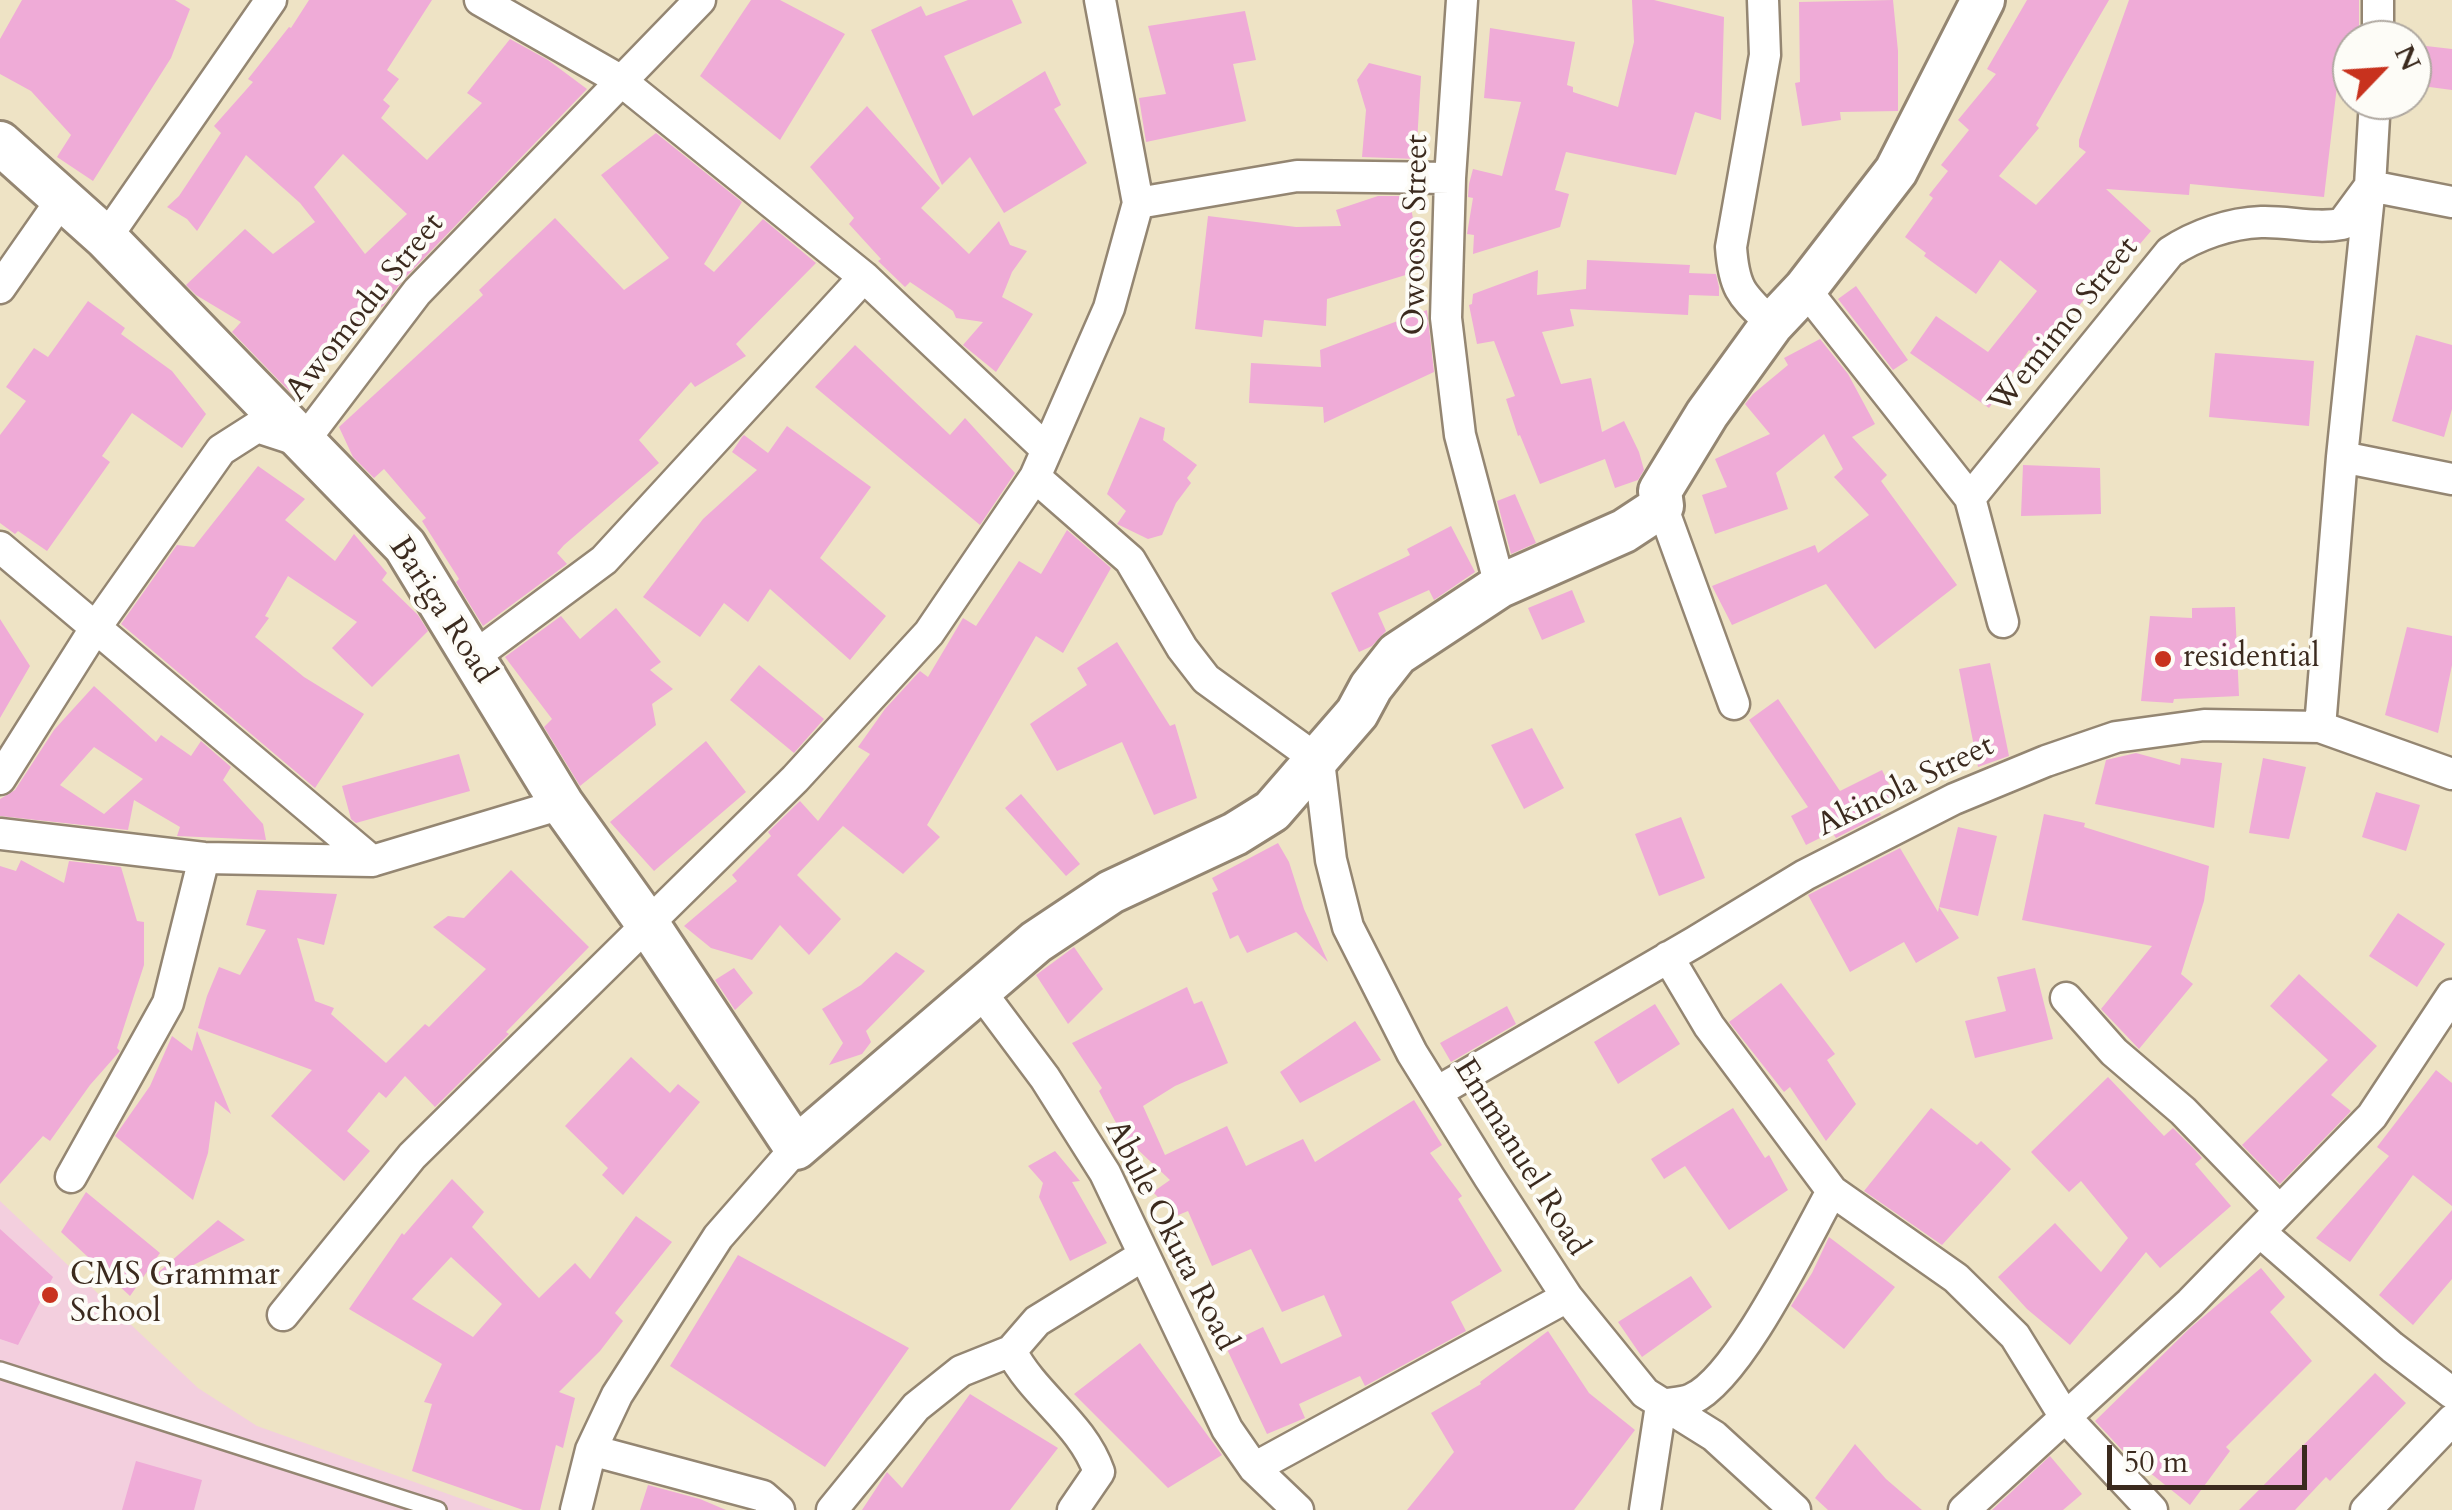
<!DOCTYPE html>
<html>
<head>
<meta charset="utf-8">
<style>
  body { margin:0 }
  #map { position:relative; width:2452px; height:1510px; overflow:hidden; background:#eee3c5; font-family:Cardo,serif }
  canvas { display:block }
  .north { position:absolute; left:2332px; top:20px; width:100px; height:100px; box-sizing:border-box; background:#fdfcf7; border:2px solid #afa8a0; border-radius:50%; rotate:65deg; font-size:28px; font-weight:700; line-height:40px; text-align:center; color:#3b2a1e }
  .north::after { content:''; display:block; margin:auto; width:35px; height:45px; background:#c8321e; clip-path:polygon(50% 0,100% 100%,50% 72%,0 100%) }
  .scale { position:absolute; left:2107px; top:1445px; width:200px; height:45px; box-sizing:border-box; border:5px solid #3b2a1e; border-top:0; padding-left:12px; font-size:30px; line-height:35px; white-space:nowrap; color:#3b2a1e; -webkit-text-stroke:8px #fdfcf7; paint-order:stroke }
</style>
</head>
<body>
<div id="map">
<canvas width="2452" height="1510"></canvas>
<div class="north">N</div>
<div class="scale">50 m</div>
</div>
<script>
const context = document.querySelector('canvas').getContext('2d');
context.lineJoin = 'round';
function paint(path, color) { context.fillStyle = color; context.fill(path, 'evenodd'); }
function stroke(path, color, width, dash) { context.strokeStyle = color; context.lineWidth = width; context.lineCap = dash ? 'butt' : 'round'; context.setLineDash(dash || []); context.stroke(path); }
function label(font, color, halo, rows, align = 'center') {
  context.font = font + ' Cardo,serif'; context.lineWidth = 8; context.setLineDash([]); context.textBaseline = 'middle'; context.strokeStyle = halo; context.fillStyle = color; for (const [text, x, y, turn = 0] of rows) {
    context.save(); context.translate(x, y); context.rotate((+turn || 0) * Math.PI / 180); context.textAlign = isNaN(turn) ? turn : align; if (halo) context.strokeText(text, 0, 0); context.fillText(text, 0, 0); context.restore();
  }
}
paint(new Path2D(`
  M0 1201 198 1388 257 1426 493 1510H0Z`), '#f3cfde');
paint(new Path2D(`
  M22 0H175L190 9 171 58 93 181 57 157 71 135 31 91 0 74V39Z
  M309 0H432L387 70 399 79 383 100 390 106 381 118 427 160 482 103 467 93 510 39 548 60 587 89 404 279 383 306 349 330 354 336 294 396 232 332 241 322 196 295 186 285 245 229 273 254 315 222 300 203 246 155 197 231 187 219 167 207 179 196 221 133 214 126 253 82 248 79 289 27 291 28ZM343 154 407 214 365 254 314 187Z
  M751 0H780L845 34 780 140 700 76Z
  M968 0H1012L1022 23 944 56 973 116 1045 71 1061 105 1054 109 1087 163 1004 213 970 157 942 185 871 30 921 6 926 16Z
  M1632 0H1654L1724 17 1721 120 1695 112 1676 175 1566 152 1555 190 1569 194 1560 227 1473 254 1474 235 1467 234 1473 198 1468 197 1469 184 1473 169 1502 176 1521 102 1484 98 1490 28 1575 42 1567 85 1573 87V92L1618 107 1634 42Z
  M1893 0 1898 51V111L1840 112 1841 120 1802 126 1795 83 1800 82 1799 2Z
  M2027 0H2109L2036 125 2039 128 1999 176 2036 205 2086 152 2079 147V140L2129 0H2359V40H2352V70L2339 69 2324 197 2190 184 2189 195 2106 189 2151 231 2116 272 2110 267 2066 322 2076 330 2047 365 2029 350 1989 408 1910 353 1936 316 1988 352 2037 291 2000 260 1976 294 1924 256 1926 253 1905 237 1933 198 1929 195 1948 171 1941 165 1969 130 1958 120 1996 74 1987 69Z
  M1245 11 1256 60 1233 64 1246 121 1146 142 1139 98 1166 94 1148 26Z
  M2426 46 2452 49V90L2422 86Z
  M1369 63 1421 76 1416 159 1362 157 1366 110 1357 80Z
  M867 106 940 188 921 208 969 254 999 221 1010 245 1027 251 1012 272 1002 297 1033 314 996 372 963 345 983 322 956 318 953 311 910 282 905 287 878 261 881 259 849 224 854 218 810 167Z
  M656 133 742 202 704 264 714 272 763 219 816 263 736 344 746 356 695 387 691 382 639 440 659 463 564 545 557 553 567 564 483 626 456 582 459 579 422 521 426 518 384 469 374 478 353 457 339 427 483 295 479 290 555 218 624 290 669 258 601 175Z
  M1378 196H1409L1422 270 1327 299 1326 326 1264 320 1262 337 1195 329 1208 216 1296 227 1341 226 1336 210Z
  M1587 260 1690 265 1689 273 1716 274 1719 287V296L1689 295 1688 315 1570 309 1574 326 1542 332 1561 384 1591 378 1602 432 1624 421 1639 452 1644 470 1638 480 1615 488 1605 459 1540 484 1520 435 1518 436 1506 399 1515 396 1494 341 1477 344 1469 305 1472 304 1473 294 1538 270 1537 295 1586 289Z
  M1856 286 1908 360 1893 370 1838 299Z
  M88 301 125 328 121 334 172 371 206 414 182 448 132 413 102 456 110 462 47 551 18 531 15 534 0 523V435L26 401 6 387 34 348 48 357Z
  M1427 310 1434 372 1324 423 1323 407 1249 403 1251 363 1321 367 1320 350Z
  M2416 335 2452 345V409L2444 437 2392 421Z
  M1820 339 1848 374 1875 424 1852 437 1887 475 1881 481 1957 585 1875 649 1826 584 1732 625 1712 586 1815 545 1818 553 1869 515 1834 477 1843 469 1824 434 1776 473 1788 509 1715 534 1702 495 1727 487 1715 459 1770 434 1745 404 1753 394 1788 365 1784 358Z
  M855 345 950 435 965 418 1015 473 980 525 815 387Z
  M2215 353 2314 361 2309 426 2209 417Z
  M1140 417 1165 428 1163 440 1197 465 1187 478 1191 483 1176 503 1162 535 1148 539 1117 524 1126 511 1107 494Z
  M787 426 871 487 820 558 886 616 850 660 770 589 748 622 724 603 700 637 643 597 703 519 757 470 732 452 742 437 744 435 768 453Z
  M2023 465 2100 468 2101 514 2021 516Z
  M258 466 305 499 285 520 335 561 354 534 387 573 382 580 418 615 428 631 372 687 332 648 357 622 288 576 265 616 269 618 255 637 304 677 364 714 315 788 121 624 177 545 194 547Z
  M1515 494 1536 543 1511 554 1497 501Z
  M1451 526 1475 572 1434 600 1429 590 1378 613 1386 631 1372 646 1359 652 1331 593 1410 555 1407 549Z
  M1067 530 1111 568 1063 653 1036 636 927 825 940 837 903 874 843 826 797 875 841 919 809 955 780 925 752 960 711 948 684 926 737 881 732 875 771 836 768 832 800 801 818 821 870 754 858 747 885 709 920 671 928 677 963 618 976 626 1019 561 1041 574Z
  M1572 590 1585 622 1542 640 1528 608Z
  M2235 607 2239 696 2174 699 2173 703 2141 701 2150 616 2192 618V608Z
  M616 608 661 662 650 670 673 689 652 704 656 725 580 786 544 727 552 719 505 657 561 616 580 639Z
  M0 619 30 666 0 718Z
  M2407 627 2452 636V665L2438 733 2385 715Z
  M1117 642 1170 726 1175 724 1197 798 1154 815 1122 742 1057 771 1030 724 1087 685 1077 668Z
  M1990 663 2009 756 1978 767 1959 669Z
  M759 665 824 719 794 753 730 700Z
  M94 686 156 742 161 735 191 756 201 741 231 767 223 780 263 824 266 840 177 836 180 827 134 800 128 830 0 816V799L15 790 54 730ZM94 747 143 779 104 814 60 785Z
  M1778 699 1840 791 1882 770 1896 799 1877 809 1881 815 1836 838 1832 832 1806 845 1791 816 1808 807 1749 720Z
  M1532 728 1564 788 1524 809 1491 745Z
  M706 741 746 792 654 871 610 822Z
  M2136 753 2180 765 2181 758 2222 763 2214 828 2095 804 2106 760Z
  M459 754 470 791 356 823 351 819 342 786Z
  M2263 758 2306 767 2289 839 2249 833Z
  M2376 792 2420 805 2406 851 2362 837Z
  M1021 794 1080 864 1066 876 1005 808Z
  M2044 814 2085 823 2084 827 2209 866 2204 901 2181 974 2193 984 2139 1049 2101 1009 2152 946 2022 920Z
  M1681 817 1705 878 1659 896 1635 834Z
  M1958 827 1997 836 1978 916 1939 907Z
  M1278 843 1289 862 1304 909 1328 962 1296 932 1247 953 1238 935 1230 939 1212 893 1218 890 1212 878Z
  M1900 848 1938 912 1939 907 1959 938 1916 963 1904 942 1850 972 1808 895Z
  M21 860 64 883 69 861 121 867 137 921 144 922V965L117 1048 120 1051 90 1085 50 1141 43 1136 0 1184V866L16 871Z
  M511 870 589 947 506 1032 509 1034 435 1107 405 1076 386 1098 379 1092 347 1131 370 1151 344 1181 271 1116 312 1070 198 1028 207 996 219 967 240 975 266 930 246 925 257 890 337 894 324 945 297 938 315 1001 334 1008 331 1014 386 1063 425 1024 429 1027 486 969 433 927 448 916 464 918Z
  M2398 913 2445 944 2417 987 2369 956Z
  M1074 947 1103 989 1068 1024 1036 975Z
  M896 952 925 971 866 1031 871 1042 862 1054 829 1065 843 1043 822 1009 861 985Z
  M734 968 753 993 735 1010 715 980Z
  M2035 968 2053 1039 1975 1058 1965 1021 2006 1011 1997 977Z
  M2299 974 2377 1046 2331 1095 2351 1111 2280 1184 2242 1145 2328 1060 2270 1006Z
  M1781 983 1835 1054 1827 1060 1856 1104 1826 1141 1790 1087 1784 1092 1729 1022Z
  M1187 987 1194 1004 1202 1001 1228 1063 1175 1086 1143 1106 1165 1155 1227 1126 1246 1166 1303 1139 1315 1162 1414 1100 1442 1145 1430 1153 1462 1196 1458 1199 1502 1271 1451 1302 1466 1331 1365 1386 1360 1376 1299 1404 1305 1418 1267 1434 1225 1345 1263 1327 1281 1364 1342 1336 1324 1295 1282 1312 1251 1249 1212 1266 1188 1211 1176 1216 1153 1192 1170 1180 1135 1147 1130 1149 1099 1091 1102 1088 1072 1043Z
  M1655 1004 1680 1044 1618 1084 1594 1042Z
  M1507 1006 1516 1024 1451 1062 1440 1043Z
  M1355 1021 1381 1060 1300 1103 1280 1072Z
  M197 1031 231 1114 215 1101 208 1153 193 1200 115 1136 150 1086 172 1036 192 1051Z
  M631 1057 670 1093 678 1084 700 1102 623 1195 602 1175 608 1168 565 1126Z
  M2436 1070 2452 1083V1206L2413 1175 2350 1262 2316 1238 2389 1156 2377 1147Z
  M2108 1077 2164 1136 2173 1128 2195 1150 2202 1158 2195 1164 2231 1206 2160 1268 2146 1252 2070 1345 2027 1309 1998 1277 2055 1223 2101 1272 2128 1238 2081 1181 2069 1192 2031 1152Z
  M1733 1108 1765 1158 1769 1155 1788 1190 1729 1230 1685 1166 1664 1179 1651 1159Z
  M1931 1108 1977 1145 1981 1141 2011 1169 1942 1245 1864 1191Z
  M1055 1151 1080 1181 1072 1182 1107 1243 1070 1261 1039 1197 1043 1183 1028 1166Z
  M452 1179 484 1212 472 1227 539 1298 575 1263 590 1279 636 1216 672 1242 615 1313 623 1321 600 1351 559 1392 575 1398 563 1448 556 1445 540 1510H523L412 1471 432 1404 424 1402 442 1364 349 1309 402 1233 404 1235ZM451 1257 502 1304 473 1337 412 1299Z
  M86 1192 160 1253 130 1296 61 1232Z
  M2452 1210V1279L2413 1325 2379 1295Z
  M218 1220 245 1240 156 1283 153 1277Z
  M0 1229 53 1277 18 1345 0 1339Z
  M1829 1237 1895 1287 1844 1349 1791 1306 1812 1273Z
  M738 1255 909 1348 825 1467 670 1366Z
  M2261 1268 2285 1297 2270 1312 2312 1361 2226 1447 2230 1451 2190 1505 2123 1451 2095 1421 2190 1328Z
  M1691 1276 1712 1307 1642 1357 1618 1322Z
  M1548 1331 1589 1393 1635 1430 1574 1510H1407L1454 1452 1431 1413 1481 1384 1480 1382Z
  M1140 1343 1222 1455 1168 1488 1074 1394Z
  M2375 1373 2406 1403 2330 1481 2326 1477 2295 1510H2239Z
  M970 1394 1058 1448 1010 1510H862L887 1472 902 1488Z
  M1855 1444 1886 1479 1922 1510H1828L1815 1498Z
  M2050 1456 2082 1494 2063 1510H1992Z
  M136 1461 202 1480 194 1510H122Z
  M648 1485 700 1499 726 1510H640Z`), '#efabd7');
const lane = new Path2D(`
  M0 1370 438 1510`);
const street = new Path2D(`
  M480 0 620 80 864 277 1046 449
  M1462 0 1450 178 1446 318 1460 435 1500 586
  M1763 0 1765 55 1731 247C1734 290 1742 295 1772 324
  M2378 0V40
  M1138 203 1297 176 1450 178
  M106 238 271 0
  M0 288 62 199
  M1805 289 1970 498 2003 622
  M2342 457 2452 479
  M1035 477 1130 560 1182 648 1206 679 1319 761 1331 860 1348 927 1412 1053 1489 1177 1567 1297 1645 1393 1714 1436 1795 1510
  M1970 498 2170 252C2196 235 2230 223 2261 222 2289 221 2314 229 2342 224L2370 186 2452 202
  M1662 506 1734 704
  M0 547 372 861
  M472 658 604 560 864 277
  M2320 727 2342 457 2370 186 2375 100
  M0 779 96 627 221 450 257 427 303 442 417 292 700 0
  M0 834 204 858 372 861 562 804
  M1668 957 1709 1026 1832 1191 1956 1278 2015 1336 2065 1417 2152 1510
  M980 991 1045 1078 1105 1173 1227 1429 1254 1468 1298 1510
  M2066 998 2114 1052 2183 1111 2278 1209
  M1437 1092 1695 942 1805 875 1954 799 2046 761 2116 737 2204 725 2320 727 2452 774
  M71 1177 168 1003 204 858
  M2260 1232 2392 1347 2452 1393
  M283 1315 412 1156 795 779 929 633 1035 477 1109 308 1138 203 1100 0
  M591 1450 763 1496 779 1510
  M1254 1468 1567 1297
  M576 1510 591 1450 617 1395 718 1237 796 1148
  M832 1510 916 1407 961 1371 1011 1351
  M1073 1510 1099 1472C1082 1423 1035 1397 1011 1351L1037 1321 1144 1255
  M1645 1510 1661 1405C1671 1403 1684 1403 1692 1399 1740 1377 1805 1239 1832 1191
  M1964 1510 2190 1303 2372 1116 2452 995
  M2366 1510 2452 1420`);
const secondary = new Path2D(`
  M0 143 106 238 405 546 562 804 647 923 796 1148 1036 942 1111 892 1235 834 1272 811 1357 713 1371 687 1397 654 1500 586 1624 531 1662 506 1660 491 1707 414 1772 324 1805 289 1896 171 1983 0`);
stroke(lane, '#948672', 20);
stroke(street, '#948672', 35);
stroke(secondary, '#948672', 48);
stroke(lane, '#fff', 15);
stroke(street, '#fff', 30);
stroke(secondary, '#fff', 42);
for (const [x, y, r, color] of [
  [2163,659,10,"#c8321e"],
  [50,1295,10,"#c8321e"]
]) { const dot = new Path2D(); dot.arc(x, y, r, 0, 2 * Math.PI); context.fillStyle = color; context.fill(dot); stroke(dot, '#fdfcf7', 4); }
label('32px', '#3b2a1e', '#fdfcf7', [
  ["Owooso Street",1417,235,-89],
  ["Awomodu Street",366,308,-51],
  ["Wemimo Street",2065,326,-51],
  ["Bariga Road",441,611,57],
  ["Akinola Street",1906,787,-26],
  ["Emmanuel Road",1520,1158,58],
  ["Abule Okuta Road",1170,1236,63]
]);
label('32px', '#3b2a1e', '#fdfcf7', [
  ["residential",2183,659],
  ["CMS Grammar",70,1277],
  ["School",70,1314]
], 'left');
</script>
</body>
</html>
